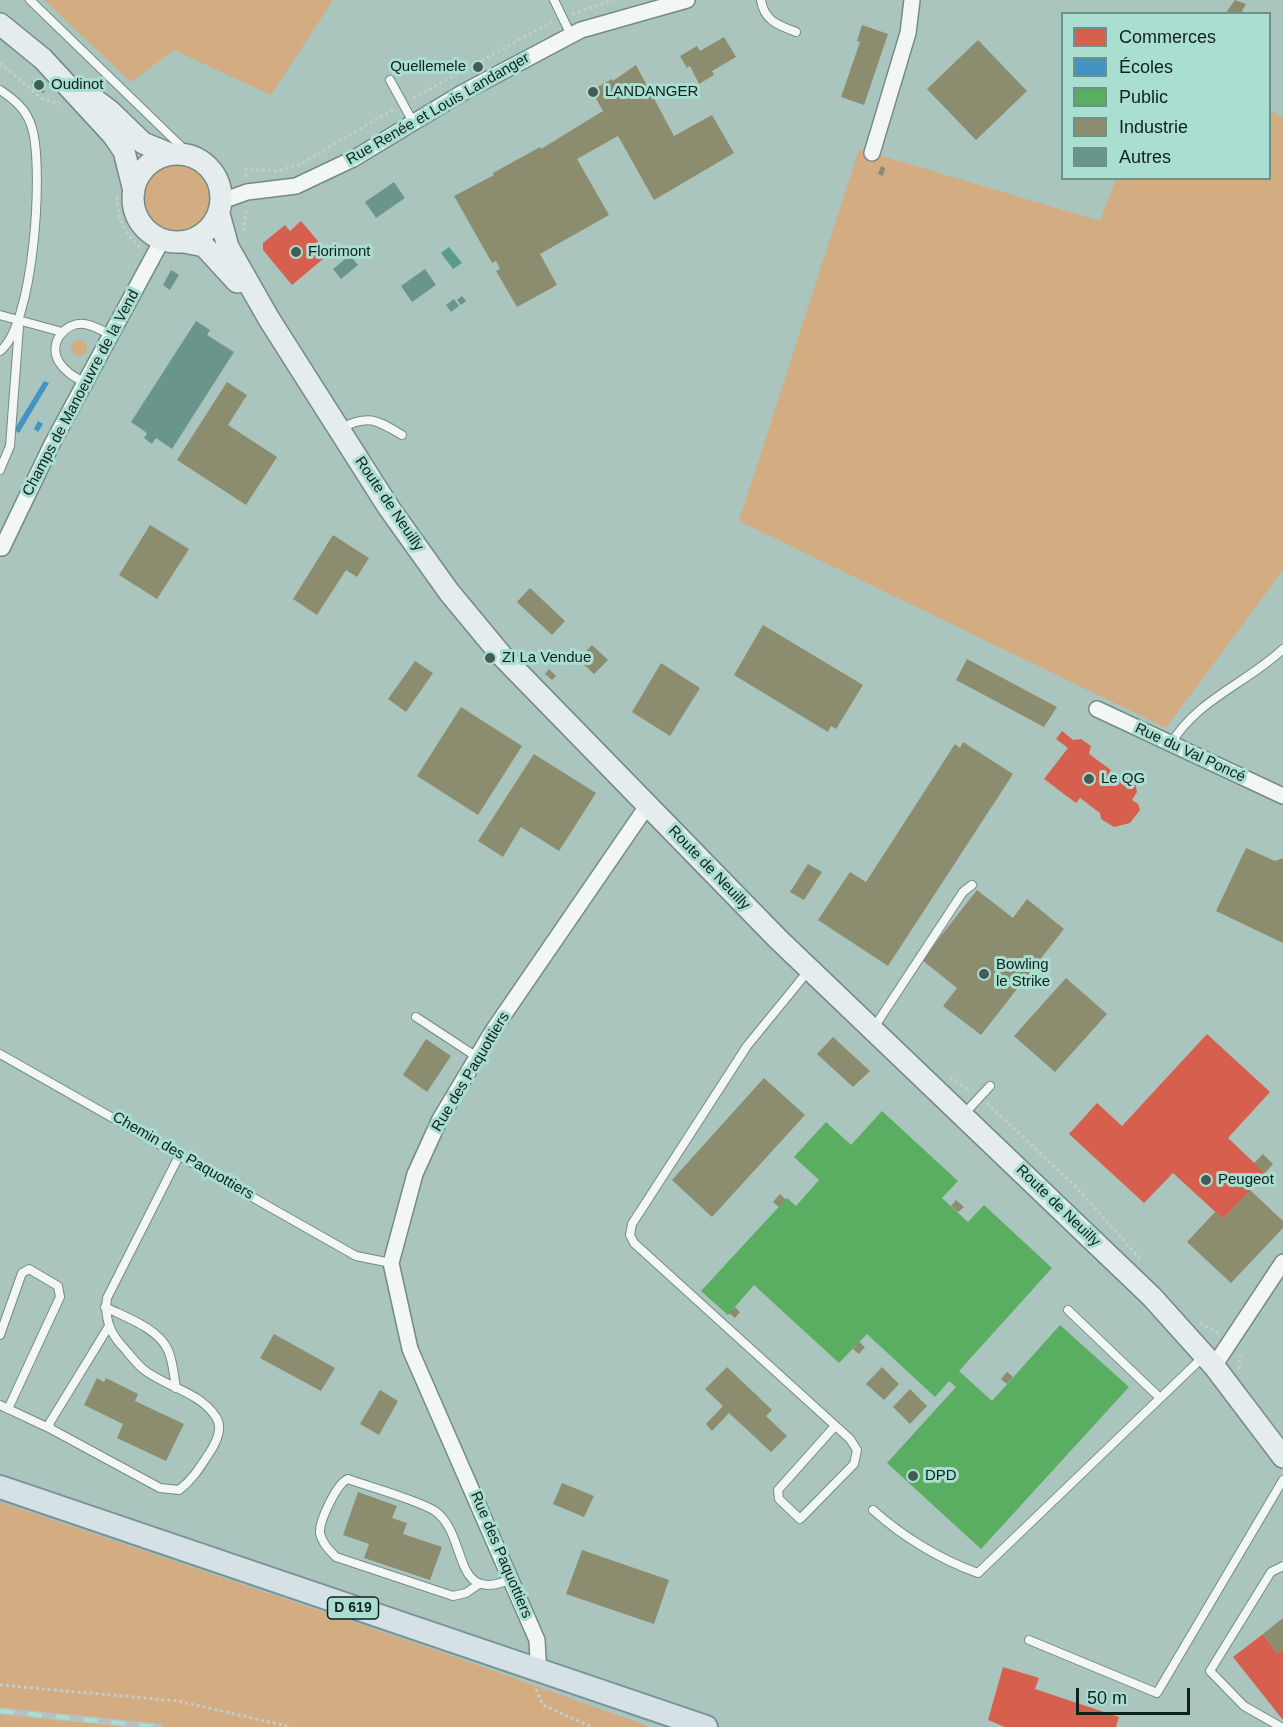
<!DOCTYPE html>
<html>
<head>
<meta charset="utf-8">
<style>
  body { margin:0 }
  #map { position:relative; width:1283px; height:1727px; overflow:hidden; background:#aac5be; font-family:Arial,sans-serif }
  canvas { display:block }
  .legend { position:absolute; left:1061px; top:12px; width:210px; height:168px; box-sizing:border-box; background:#aaded0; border:2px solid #6c9388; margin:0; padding:8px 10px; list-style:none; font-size:18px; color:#0e221d }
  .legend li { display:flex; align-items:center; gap:12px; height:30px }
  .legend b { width:30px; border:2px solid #6c9388 }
  .scale { position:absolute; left:1076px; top:1688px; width:114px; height:27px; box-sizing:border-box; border:3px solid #0e221d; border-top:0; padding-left:8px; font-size:18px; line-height:21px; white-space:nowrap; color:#0e221d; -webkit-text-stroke:4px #aaded0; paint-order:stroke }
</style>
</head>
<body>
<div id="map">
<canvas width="1283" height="1727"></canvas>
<ul class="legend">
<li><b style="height:16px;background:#d6604d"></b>Commerces</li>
<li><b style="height:16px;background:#4393c3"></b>Écoles</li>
<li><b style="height:16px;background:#5aae61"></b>Public</li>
<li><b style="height:16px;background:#8c8c6e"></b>Industrie</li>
<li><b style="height:16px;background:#6a958d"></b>Autres</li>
</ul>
<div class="scale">50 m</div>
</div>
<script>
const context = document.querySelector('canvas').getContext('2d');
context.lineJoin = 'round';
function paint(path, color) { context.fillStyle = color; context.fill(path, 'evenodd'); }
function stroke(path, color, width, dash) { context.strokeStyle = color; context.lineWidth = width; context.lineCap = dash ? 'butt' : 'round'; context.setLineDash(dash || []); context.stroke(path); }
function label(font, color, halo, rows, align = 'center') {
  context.font = font + ' Arial,sans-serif'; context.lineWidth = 6; context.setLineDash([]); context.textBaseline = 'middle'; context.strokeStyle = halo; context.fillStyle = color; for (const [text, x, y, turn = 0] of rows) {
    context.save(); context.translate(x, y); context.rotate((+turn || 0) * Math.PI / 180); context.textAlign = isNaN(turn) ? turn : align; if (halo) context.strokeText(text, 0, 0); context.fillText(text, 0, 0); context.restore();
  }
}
paint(new Path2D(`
  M44 0H333L271 95 174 50 131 82Z
  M1270 110 1283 118V570L1166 728 739 521 859 149 1100 221 1116 179 1270 178Z
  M144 197a34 34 0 1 1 68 0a34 34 0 1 1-68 0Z
  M71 348a8 8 0 1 1 16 0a8 8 0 1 1-16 0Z
  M0 1502 424 1646 651 1727H0Z`), '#d3ac81');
paint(new Path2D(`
  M449 247 462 263 453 269 441 253Z`), '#579c8e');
paint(new Path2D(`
  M301 221 329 254 292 285 263 250V243L285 225 290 231Z
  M1062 731 1073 740 1081 739 1091 746 1089 754 1111 770 1109 773 1114 777 1129 774 1134 778 1137 792 1132 800 1138 804 1140 810 1130 823 1114 827 1101 819 1100 813 1080 798 1076 803 1044 779 1068 748 1056 739Z
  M1207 1034 1270 1092 1228 1138 1266 1174 1223 1219 1173 1173 1144 1203 1069 1134 1097 1103 1122 1126Z
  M1263 1634 1277 1653 1283 1649V1720L1233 1657Z
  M1003 1667 1039 1678 1035 1689 1119 1717 1116 1727H1005L988 1720Z`), '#d6604d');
paint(new Path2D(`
  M44 381 49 383 19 433 14 430Z
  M38 421 43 424 38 432 34 429Z`), '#4393c3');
paint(new Path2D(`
  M882 1111 958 1181 942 1198 968 1222 984 1205 1052 1268 959 1371 992 1401 1060 1325 1129 1387 981 1549 887 1463 956 1387 949 1381 935 1397 867 1334 839 1363 754 1285 728 1315 701 1291 787 1198 796 1206 819 1180 794 1157 826 1122 851 1145Z`), '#5aae61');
paint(new Path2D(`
  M1235 0 1246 4 1242 11 1246 14H1225Z
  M862 25 888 34 864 105 841 97 860 42 857 41Z
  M724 37 736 57 712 71 714 75 699 84 690 66 687 68 680 56 697 46 700 51Z
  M978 40 1027 91 976 140 927 89Z
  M636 65 674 136 712 115 734 153 654 200 618 136 577 159 609 215 540 254 557 285 517 307 496 271 500 269 496 261 492 263 454 196 494 175 493 173 540 147 541 149 603 111 594 95 596 88 612 79 613 81Z
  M881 166 885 168 883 176 878 174Z
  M227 382 247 395 228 425 277 457 246 505 177 460Z
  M150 525 189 549 157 599 119 575Z
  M333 535 369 558 357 577 346 570 317 615 293 599Z
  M530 588 565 621 552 635 517 602Z
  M763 625 863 685 836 729 831 726 828 732 734 675Z
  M592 645 608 660 594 674 578 659Z
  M967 659 1057 707 1044 727 956 680Z
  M415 661 433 673 406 712 388 699Z
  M661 663 700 688 670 736 632 712Z
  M549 669 556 676 552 680 545 674Z
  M461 707 522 746 478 815 417 776Z
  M963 742 1013 774 888 966 818 920 850 872 866 882 955 744 960 748Z
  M534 754 596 793 559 851 521 827 503 857 478 841Z
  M1246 848 1275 861 1283 858V943L1216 911Z
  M808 864 822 872 804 900 790 892Z
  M977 890 1013 918 1027 899 1064 929 981 1035 943 1006 957 988 922 960Z
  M1066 978 1107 1014 1055 1072 1014 1036Z
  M833 1037 870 1071 853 1087 817 1054Z
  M426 1039 451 1056 427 1092 403 1075Z
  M764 1078 805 1115 712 1217 672 1180Z
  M1263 1154 1273 1164 1265 1173 1254 1163Z
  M1250 1190 1283 1221V1228L1231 1283 1187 1242 1215 1212 1223 1219Z
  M780 1194 786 1200 779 1207 773 1202Z
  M956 1200 964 1207 958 1212 951 1206Z
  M735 1307 740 1312 735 1318 729 1313Z
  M274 1334 335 1368 321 1391 260 1358Z
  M859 1342 865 1347 859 1354 853 1349Z
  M727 1367 772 1410 766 1416 787 1436 771 1452 729 1413 712 1431 706 1424 723 1406 705 1389Z
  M882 1367 899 1384 884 1400 866 1384Z
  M1007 1372 1013 1377 1007 1384 1001 1379Z
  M97 1378 104 1382 106 1378 138 1394 135 1401 184 1424 166 1461 117 1438 123 1424 84 1405Z
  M910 1389 927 1406 910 1424 893 1407Z
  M380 1390 398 1401 379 1435 360 1424Z
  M562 1483 594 1496 584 1517 553 1504Z
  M358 1492 397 1506 392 1518 407 1523 403 1534 442 1547 430 1580 364 1558 369 1544 343 1535Z
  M582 1550 669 1580 654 1624 566 1594Z
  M1283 1618V1649L1277 1653 1263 1634Z`), '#8c8c6e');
paint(new Path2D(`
  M33 81 45 91 43 93 31 82Z
  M394 182 405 198 376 218 365 202Z
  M350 255 358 265 341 279 333 269Z
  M425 269 436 285 412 302 401 286Z
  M171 270 179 275 170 290 163 285Z
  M462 296 466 301 461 305 457 300Z
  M454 299 459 306 451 312 446 305Z
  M196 321 210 330 207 335 234 352 172 449 156 438 152 444 144 438 147 433 131 422Z`), '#6a958d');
const lane = new Path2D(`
  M30 0 190 155
  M554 0 571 35
  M761 0C764 20 777 25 796 32
  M390 80 413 122
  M0 90C15 100 27 110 32 128 44 168 34 325 0 351
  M0 315 62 332
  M85 383C75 377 65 372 59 362 48 344 64 322 84 324 94 325 102 331 111 335
  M341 428C369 414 377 420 402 435
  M0 470 10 446 19 326
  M1171 744C1195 701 1247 683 1283 649
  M809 970 747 1046 632 1224 630 1235 634 1243 850 1439 857 1450 854 1464 800 1519 779 1499 778 1490 835 1426
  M416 1017 477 1057
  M873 1029 963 892 972 885
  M0 1054 356 1256 391 1263
  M964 1114 990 1086
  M105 1307C125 1317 158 1328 168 1350 173 1361 174 1376 176 1388
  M1068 1310 1160 1398
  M109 1326 49 1424 51 1429 160 1488 179 1490C192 1480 199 1469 208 1455 215 1445 224 1429 216 1417 199 1391 165 1387 143 1369 136 1363 130 1355 124 1348 110 1334 104 1318 107 1298L180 1154
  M0 1335 22 1273 29 1269 58 1286 60 1297 8 1409
  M0 1405 51 1429
  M873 1510C903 1537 941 1560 978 1573L1203 1357
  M479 1584 466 1593 453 1596 336 1557C329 1550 322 1543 320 1533 319 1521 337 1483 348 1479 370 1487 418 1500 435 1511 469 1535 451 1606 511 1579
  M1029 1640 1157 1693 1283 1480
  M1281 1727 1244 1706 1210 1671 1271 1572 1283 1566`);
const street = new Path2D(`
  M872 153 908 33 912 0
  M222 201 247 192 296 186 353 159 462 93 581 30 687 0
  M2 548 52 444 162 240
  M1097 709 1283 796
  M1214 1366 1283 1262
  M536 1668 538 1659 537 1640 410 1349 391 1263 415 1174 440 1119 492 1032 647 806`);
const secondary = new Path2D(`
  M0 24 43 59 113 135 124 151 134 191
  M85 92 110 111 143 143 170 154
  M133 198a44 44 0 1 1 88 0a44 44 0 1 1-88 0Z
  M219 214 228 247 269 319 389 508 449 592 502 656 778 939 1152 1297 1214 1366 1283 1457
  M184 242 204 246 237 282`);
const primary = new Path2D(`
  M0 1487 706 1727`);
stroke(lane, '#758a85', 10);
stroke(street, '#758a85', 18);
stroke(secondary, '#758a85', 24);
stroke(primary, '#789498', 26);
stroke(new Path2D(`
  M572 14 613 0
  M0 63 41 98 60 104
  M413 98 552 22
  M246 177V169L277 171 299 165 394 109
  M117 197C117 218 125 234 141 248
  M243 231 247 208
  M950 1078 970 1090
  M987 1103 1077 1188 1140 1259
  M1200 1323 1220 1334
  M1239 1369 1240 1355
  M0 1685 178 1701 291 1727
  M536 1689 543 1705 592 1727`), '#c4cdca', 3, [3, 3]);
stroke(lane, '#f2f6f5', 8);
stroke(street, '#f2f6f5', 15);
stroke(secondary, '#e4eced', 21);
stroke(primary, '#d5e1e4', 22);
const rail = new Path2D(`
  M0 1711 159 1727`);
stroke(rail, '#b8c0be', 7);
stroke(rail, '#aaded0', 4.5, [14]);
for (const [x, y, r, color] of [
  [478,67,6,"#455b55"],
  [39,85,6,"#455b55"],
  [593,92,6,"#455b55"],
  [296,252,6,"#455b55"],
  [490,658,6,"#455b55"],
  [1089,779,6,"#455b55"],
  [984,974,6,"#455b55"],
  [1206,1180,6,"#455b55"],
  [913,1476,6,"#455b55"]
]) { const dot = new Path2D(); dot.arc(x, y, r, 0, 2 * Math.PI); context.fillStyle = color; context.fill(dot); stroke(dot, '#aaded0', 2); }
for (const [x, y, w] of [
  [353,1608,51]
]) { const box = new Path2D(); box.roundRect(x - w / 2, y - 11, w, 22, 4.5); context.fillStyle = '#aaded0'; context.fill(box); stroke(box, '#0e221d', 1.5); }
label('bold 14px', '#0e221d', null, [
  ["D 619",353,1608]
]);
label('15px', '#0e221d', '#aaded0', [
  ["Quellemele",466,67,"right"],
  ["Oudinot",51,85],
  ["LANDANGER",605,92],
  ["Florimont",308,252],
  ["ZI La Vendue",502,658],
  ["Le QG",1101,779],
  ["Bowling",996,965],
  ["le Strike",996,982],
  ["Peugeot",1218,1180],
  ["DPD",925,1476]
], 'left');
label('15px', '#0e221d', '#aaded0', [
  ["Rue Renée et Louis Landanger",438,109,-30],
  ["Champs de Manoeuvre de la Vend",81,393,-62],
  ["Route de Neuilly",389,504,56],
  ["Rue du Val Poncé",1190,753,25],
  ["Route de Neuilly",709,868,46],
  ["Rue des Paquottiers",471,1072,-59],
  ["Chemin des Paquottiers",183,1156,30],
  ["Route de Neuilly",1058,1206,44],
  ["Rue des Paquottiers",501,1555,67]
]);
</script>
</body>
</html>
